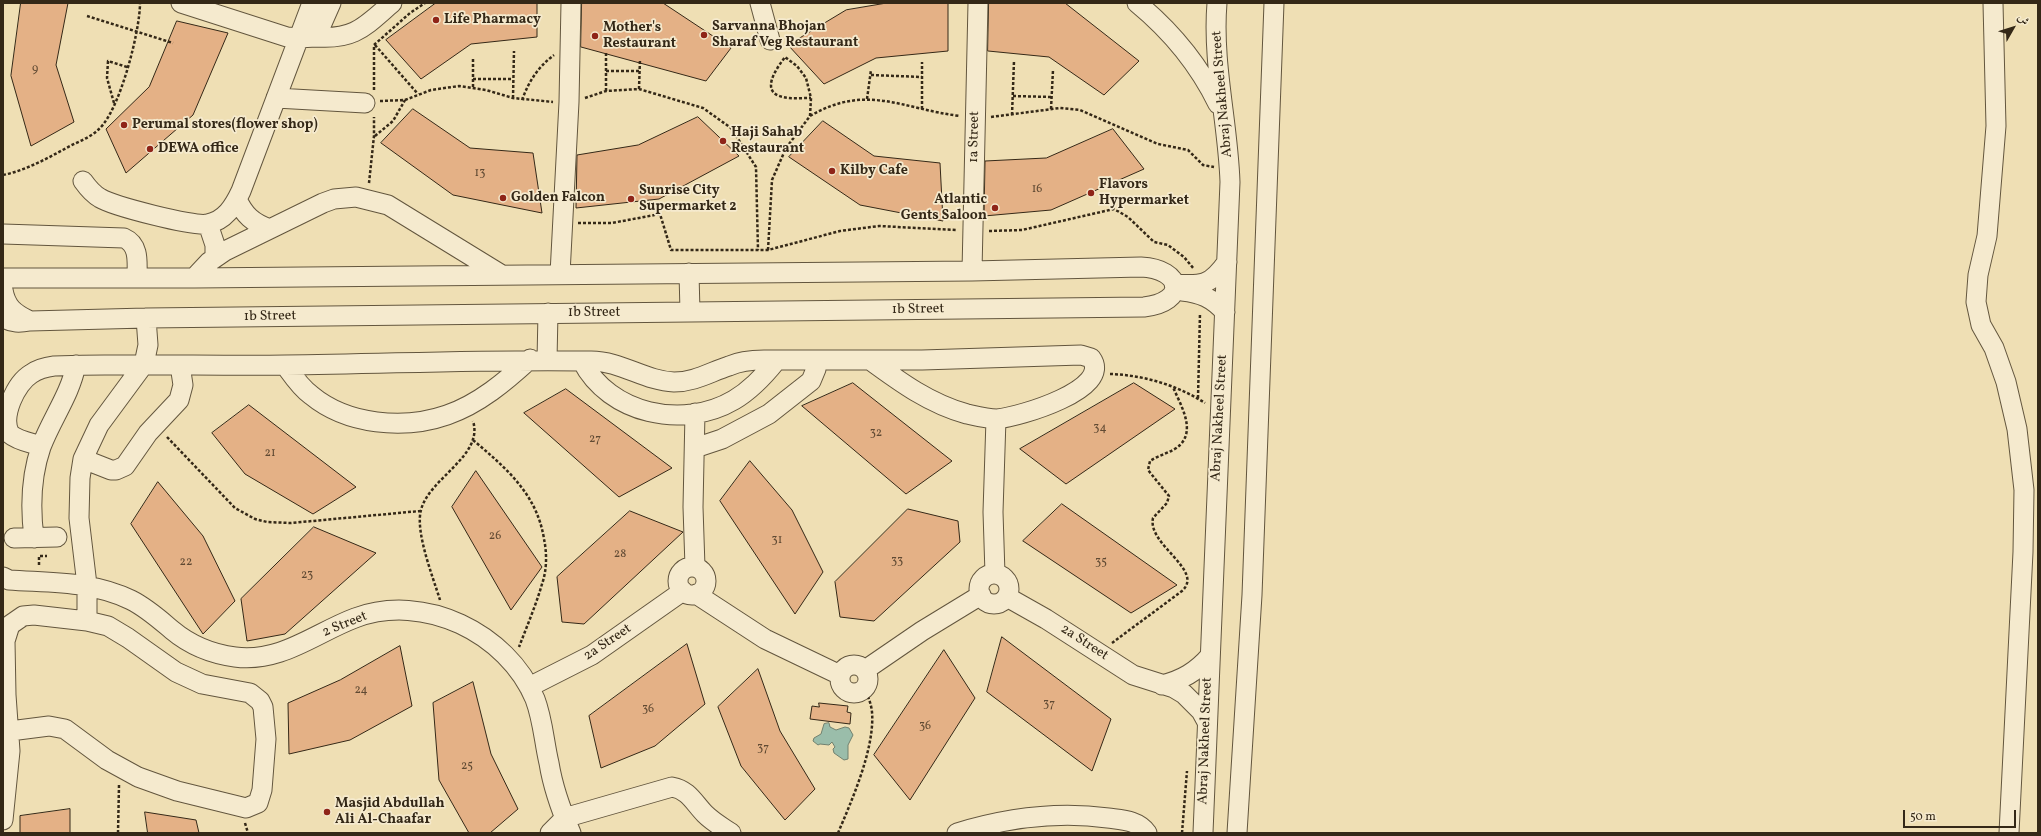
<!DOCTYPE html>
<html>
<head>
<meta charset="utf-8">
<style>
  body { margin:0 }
  #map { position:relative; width:2041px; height:836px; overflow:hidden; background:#efdfb4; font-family:Vollkorn,Amiri,serif }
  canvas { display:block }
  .frame { position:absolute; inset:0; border:4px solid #342817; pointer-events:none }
  .north { position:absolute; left:1993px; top:8px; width:40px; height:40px; -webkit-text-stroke:3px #f5eace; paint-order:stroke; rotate:51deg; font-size:11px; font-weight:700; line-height:16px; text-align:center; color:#342817 }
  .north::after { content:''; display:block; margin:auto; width:14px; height:18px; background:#342817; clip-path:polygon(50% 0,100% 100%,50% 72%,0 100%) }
  .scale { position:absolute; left:1903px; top:810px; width:113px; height:18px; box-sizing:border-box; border:2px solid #342817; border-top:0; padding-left:5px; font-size:12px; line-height:14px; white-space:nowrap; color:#342817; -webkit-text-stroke:3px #f5eace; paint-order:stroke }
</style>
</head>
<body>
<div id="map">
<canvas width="2041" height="836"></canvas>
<div class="frame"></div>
<div class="north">ش</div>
<div class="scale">50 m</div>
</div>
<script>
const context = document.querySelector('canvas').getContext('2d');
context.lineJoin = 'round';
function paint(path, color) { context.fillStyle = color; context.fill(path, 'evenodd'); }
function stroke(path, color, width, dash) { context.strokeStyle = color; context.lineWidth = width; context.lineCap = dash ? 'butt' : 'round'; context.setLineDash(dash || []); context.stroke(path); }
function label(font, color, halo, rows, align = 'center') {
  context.font = font + ' Vollkorn,serif'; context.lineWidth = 3.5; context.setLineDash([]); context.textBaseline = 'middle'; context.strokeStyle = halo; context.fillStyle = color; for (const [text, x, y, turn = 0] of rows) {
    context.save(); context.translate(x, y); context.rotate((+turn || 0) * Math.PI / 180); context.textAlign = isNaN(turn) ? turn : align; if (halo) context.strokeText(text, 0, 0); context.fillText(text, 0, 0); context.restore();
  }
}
const water = new Path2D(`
  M829 723 830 727 836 730 845 727 849 728 853 735 848 745V759L844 760 834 753 833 749 835 747 832 742 829 745 820 744 818 745 813 741 814 738 821 734 824 724Z`);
paint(water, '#9abdaa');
stroke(water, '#71816f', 1);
const building = new Path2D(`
  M21 3H68L56 65 74 122 31 146 11 76Z
  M436 3H537V37L471 44 421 79 386 40Z
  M582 3H663L731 48 706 81 581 47Z
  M887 3H948V51L876 58 824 84 788 45 846 10Z
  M989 3H1065L1139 61 1104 95 1049 57 988 51Z
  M177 21 228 33 193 115 126 173 106 129 149 87Z
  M413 109 470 148 533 153 542 213 453 195 381 143Z
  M698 117 739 156 659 199 576 208 577 155 638 145Z
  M823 121 874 156 940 163 943 221 860 205 789 157Z
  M1113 129 1144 169 1051 210 984 216 985 161 1046 158Z
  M853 383 952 461 906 494 802 406Z
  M1134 383 1175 409 1066 484 1020 449Z
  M566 389 672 468 619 497 524 413Z
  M249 405 356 487 313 514 245 474 212 433Z
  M750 461 792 510 823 572 795 614 720 501Z
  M476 471 542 567 511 610 452 507Z
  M158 482 203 536 235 601 203 634 131 524Z
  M1062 504 1177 585 1131 613 1023 541Z
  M908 509 958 521 960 542 874 621 840 617 835 582Z
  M630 511 683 532 584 624 562 622 557 577Z
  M314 527 376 553 285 634 247 641 241 599Z
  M1002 637 1111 719 1092 771 987 692Z
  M687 644 705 704 655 746 601 768 589 716Z
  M400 646 412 706 350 740 289 754 288 703 340 680Z
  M944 650 975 698 910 800 874 755Z
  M758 669 780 731 815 789 785 820 741 766 718 707Z
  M473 682 491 754 518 809 490 833H469L439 780 433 703Z
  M819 703 848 706 847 712 851 713 850 724 810 719 812 706 819 707Z
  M70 809V833H20V816Z
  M145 812 196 820 199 833H148Z`);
paint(building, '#e4b186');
stroke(building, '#342817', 1);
const minor = new Path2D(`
  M181 3 287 37 298 38 316 37
  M331 3 316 37C355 40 365 26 392 3
  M760 3 770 40
  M1137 3C1171 31 1199 65 1218 104
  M1993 3 1996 126 1987 236 1978 275 1976 302 1981 325 1994 348 2006 382 2017 429 2024 490 2023 552 2009 833
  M276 98 365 103
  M83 181C88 188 93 194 100 198 113 206 194 227 207 224 225 221 234 206 241 191L312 3
  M237 199C244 215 253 223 270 229
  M208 224 215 245V257
  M3 234 124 238C140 245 137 263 137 278
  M972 271 978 3
  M689 273 690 312
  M560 274 569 102 571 3
  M3 278H194L972 271 1141 267C1183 269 1188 302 1144 307L146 318 30 321C19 323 13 323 3 318
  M194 278 209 262 225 251 323 203 334 199 356 197 388 205 502 275
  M1174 284C1202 286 1210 286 1227 262
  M3 290C6 307 14 313 28 320
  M1182 291C1201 293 1212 298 1225 312
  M547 360 548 313
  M582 361C609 414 683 430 734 400 751 390 764 376 776 361
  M285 365C293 376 300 387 311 395 347 425 404 430 447 415 479 404 506 381 530 359
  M41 446C32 443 18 441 10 434 0 417 16 383 31 374 38 369 46 367 54 366 131 363 208 366 285 365 387 364 489 359 591 361 621 361 645 381 674 382 695 382 710 372 729 366 740 361 752 360 764 360H922L1081 355 1091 358C1114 389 1019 417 997 419 988 419 976 416 967 414 930 404 900 382 870 360
  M695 448 722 439 769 414 811 381 816 369 817 361
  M83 459 111 470H116L125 466 148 433 179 400 183 385 180 365
  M14 538 57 537
  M34 538C30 507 31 476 41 447 52 418 70 395 76 365
  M695 567 693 507 695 413
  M678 581a14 14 0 1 1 28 0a14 14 0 1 1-28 0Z
  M995 574 993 512 996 419
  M979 589a15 15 0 1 1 30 0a15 15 0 1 1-30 0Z
  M3 577 9 580C51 583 93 581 131 600 147 608 159 619 172 630 190 645 212 654 235 657 281 663 315 633 355 618 424 592 507 633 535 699 543 720 544 742 549 763 553 788 561 810 571 833
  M696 594 765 639 840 675
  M1007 597 1046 619 1133 675 1174 688 1184 694 1201 711 1207 722
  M87 621V585L79 518 80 478 83 459 99 425 144 364 148 345 146 318
  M840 679a14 14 0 1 1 28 0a14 14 0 1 1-28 0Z
  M865 670 922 631 981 595
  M1162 685C1182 680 1196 672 1210 656
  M529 687 592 655 683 591
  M3 820 10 751 6 695 5 641 10 625 23 616 34 615 87 621 108 626 128 638 176 672 202 684 250 693 260 701 263 707 266 739 262 790 258 803 246 808 177 791 138 777 107 760 65 729 49 726 10 731
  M550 833 564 819 571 816 672 787C689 790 694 803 705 814 713 822 722 827 731 833
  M957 833C1006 818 1057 811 1108 818 1122 820 1138 820 1147 833
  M1203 833 1230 182C1228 122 1212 63 1217 3
  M1237 833 1252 595 1274 3`);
stroke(minor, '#63563e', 21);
stroke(new Path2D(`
  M87 16 173 43
  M375 45 418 94
  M606 53V91
  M606 71H639
  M871 75 922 77
  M473 79H513
  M473 87V58
  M639 89 640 59
  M374 90V45L410 13 425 3
  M1013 96 1052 97
  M513 98 514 51
  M585 98 606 91 639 89 703 108 731 128 756 167 758 250
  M867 99 871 70
  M522 100C529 81 538 67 554 55
  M380 101 405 100 431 90 459 86 486 90 513 98 553 102
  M114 103 107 78 108 61 127 67
  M922 109V62
  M1051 109 1053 70
  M1012 115 1014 61
  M810 116C867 83 902 109 960 116
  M991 117 1060 108 1080 110 1158 144 1188 150 1203 165 1214 167
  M375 136 393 121 405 100
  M3 175C27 170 48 158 70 146 80 141 91 137 99 129 120 110 140 31 140 3
  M369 183 374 136V117
  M578 223H612L660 214 671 250H768L840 231 879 226 956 230
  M989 231 1022 230 1114 209 1128 217 1154 242 1168 245 1184 257 1194 269
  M768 250 772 180 786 148 810 116 811 98 806 78 797 66 785 57C777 68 759 92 783 97 791 99 802 98 811 98
  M1110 374C1143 375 1177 385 1205 403
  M1198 398 1200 313
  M167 437 235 508 255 519 267 522 291 523 420 511
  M473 440C506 468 537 494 544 539 547 553 547 570 542 584 536 605 527 626 519 647
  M39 565V556H47
  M440 600C433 577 415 532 421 510 429 478 484 456 473 421
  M1112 643 1182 591C1205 570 1147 545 1153 518L1167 503 1169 496 1148 470 1150 461C1159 455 1173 452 1180 445 1196 429 1180 404 1173 387
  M245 823 248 833
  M118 833 119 785
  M838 833C852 800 875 748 872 712 871 703 868 696 864 688
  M1182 833 1187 771`), '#342817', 2.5, [3, 2]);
stroke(minor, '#f5eace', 19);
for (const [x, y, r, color] of [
  [436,20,4,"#8f2418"],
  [704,35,4,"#8f2418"],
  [595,36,4,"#8f2418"],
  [124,125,4,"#8f2418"],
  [723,141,4,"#8f2418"],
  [150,149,4,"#8f2418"],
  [832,171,4,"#8f2418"],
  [1091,193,4,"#8f2418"],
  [503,198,4,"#8f2418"],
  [631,199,4,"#8f2418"],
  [995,208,4,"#8f2418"],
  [327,812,4,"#8f2418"]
]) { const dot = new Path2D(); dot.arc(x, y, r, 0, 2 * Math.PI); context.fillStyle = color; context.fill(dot); stroke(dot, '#f5eace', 1.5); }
label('12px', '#604a33', null, [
  ["9",35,70],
  ["13",480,174],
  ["16",1037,190],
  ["34",1100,429],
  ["32",876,434],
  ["27",595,440],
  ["21",270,454],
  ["26",495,537],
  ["31",777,541],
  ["28",620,555],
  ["33",897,562],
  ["22",186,563],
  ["35",1101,563],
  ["23",307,576],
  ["24",361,691],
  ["37",1049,705],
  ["36",648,710],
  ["36",925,727],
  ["37",763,749],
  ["25",467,767]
]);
label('bold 14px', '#342817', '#f5eace', [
  ["Life Pharmacy",444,20],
  ["Sarvanna Bhojan",712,27],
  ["Sharaf Veg Restaurant",712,43],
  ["Mother's",603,28],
  ["Restaurant",603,44],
  ["Perumal stores(flower shop)",132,125],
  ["Haji Sahab",731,133],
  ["Restaurant",731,149],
  ["DEWA office",158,149],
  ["Kilby Cafe",840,171],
  ["Flavors",1099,185],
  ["Hypermarket",1099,201],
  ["Sunrise City",639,191],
  ["Supermarket 2",639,207],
  ["Golden Falcon",511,198],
  ["Atlantic",987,200,"right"],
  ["Gents Saloon",987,216,"right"],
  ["Masjid Abdullah",335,804],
  ["Ali Al-Chaafar",335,820]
], 'left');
label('14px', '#342817', '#f5eace', [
  ["Abraj Nakheel Street",1223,94,-95],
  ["1a Street",975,137,-89],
  ["1b Street",918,310,-1],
  ["1b Street",594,313],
  ["1b Street",270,317,-1],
  ["Abraj Nakheel Street",1220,418,-87],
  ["2 Street",345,625,-22],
  ["2a Street",608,643,-34],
  ["2a Street",1084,643,33],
  ["Abraj Nakheel Street",1206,741,-88]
]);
</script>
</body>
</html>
